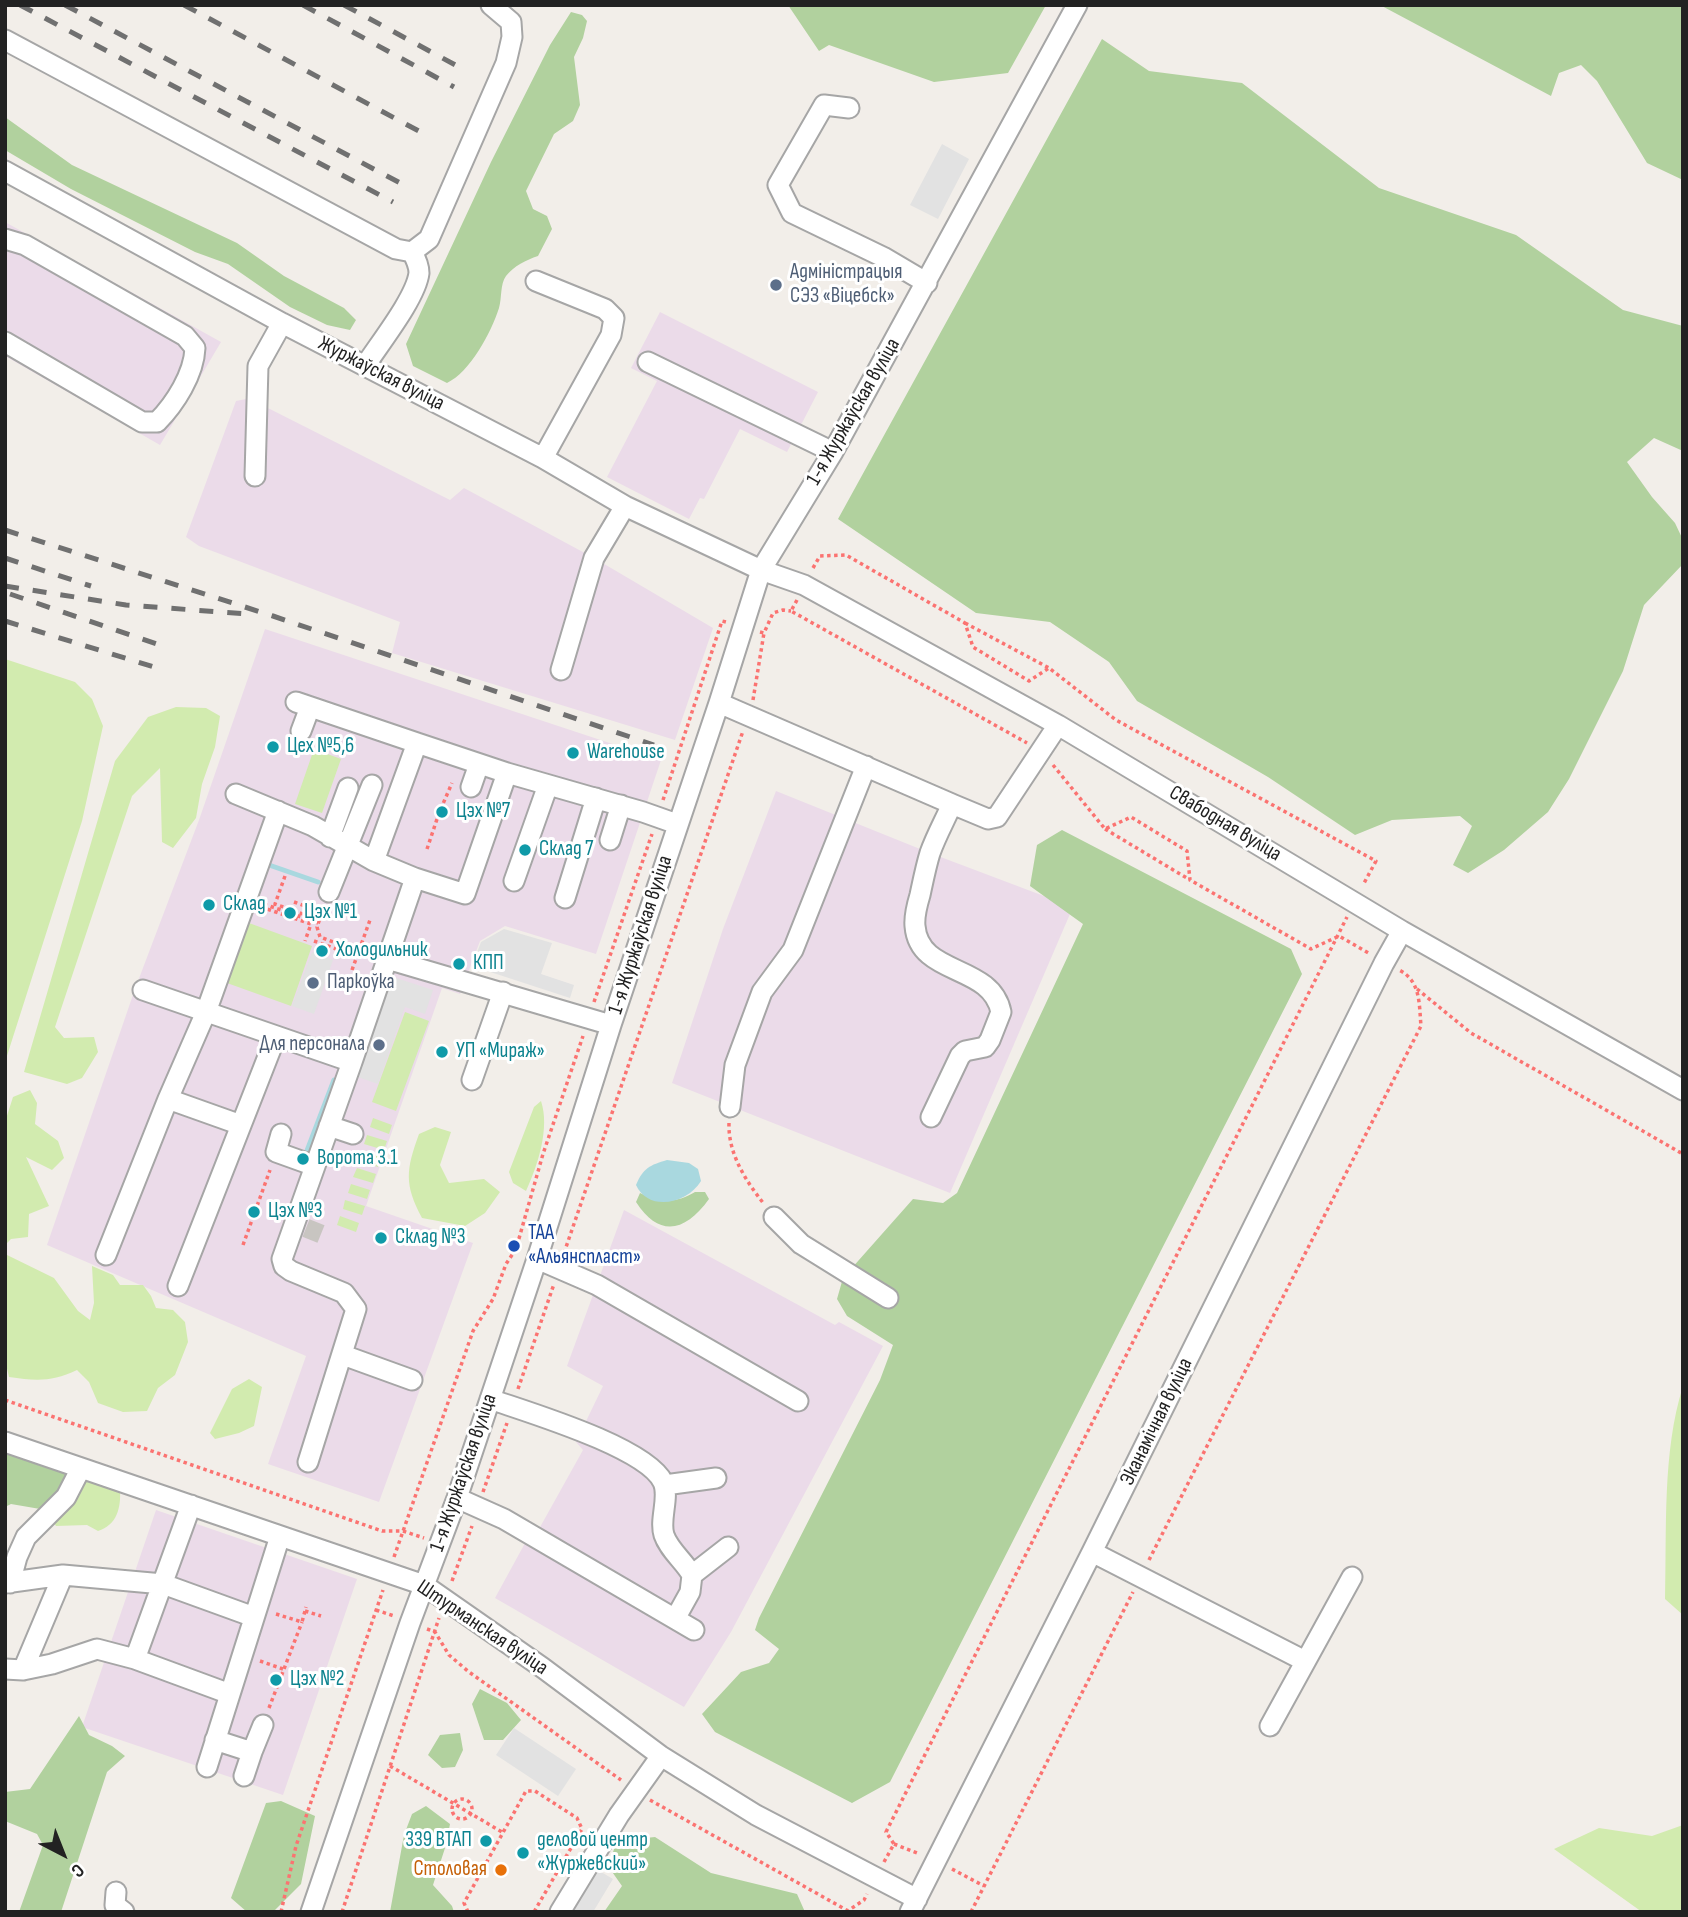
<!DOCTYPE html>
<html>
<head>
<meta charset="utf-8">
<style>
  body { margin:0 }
  #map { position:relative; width:1688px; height:1917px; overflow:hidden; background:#f2eee9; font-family:"Sofia Sans Condensed",sans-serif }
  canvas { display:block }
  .frame { position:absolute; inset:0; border:7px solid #222; pointer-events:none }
  .north { position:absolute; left:28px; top:1819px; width:70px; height:70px; -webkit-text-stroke:5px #fff; paint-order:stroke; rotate:138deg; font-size:19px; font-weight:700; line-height:28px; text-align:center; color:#222 }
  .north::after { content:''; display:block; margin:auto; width:24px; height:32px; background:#222; clip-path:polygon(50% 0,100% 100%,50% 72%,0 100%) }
</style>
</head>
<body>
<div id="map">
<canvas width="1688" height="1917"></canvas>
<div class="frame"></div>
<div class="north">С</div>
</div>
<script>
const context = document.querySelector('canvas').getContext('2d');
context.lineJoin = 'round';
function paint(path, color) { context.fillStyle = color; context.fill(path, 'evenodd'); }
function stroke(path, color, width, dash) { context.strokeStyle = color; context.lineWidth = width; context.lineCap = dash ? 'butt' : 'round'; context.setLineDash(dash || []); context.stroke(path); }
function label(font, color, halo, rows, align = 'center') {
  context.font = font + ' "Sofia Sans Condensed",sans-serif'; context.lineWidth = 6; context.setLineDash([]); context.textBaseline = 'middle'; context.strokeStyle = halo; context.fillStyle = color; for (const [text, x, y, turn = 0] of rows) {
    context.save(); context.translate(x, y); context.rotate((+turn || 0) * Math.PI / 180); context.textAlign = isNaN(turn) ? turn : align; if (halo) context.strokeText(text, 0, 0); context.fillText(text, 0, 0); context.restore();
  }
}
paint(new Path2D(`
  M5 222 221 342 160 445 5 356Z
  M660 312 818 392 787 452 740 429 704 499 700 498 689 519 607 477 657 381 631 368Z
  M246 399 256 402 450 500 464 488 594 558 713 628 675 740 392 653 400 622 199 546 186 537 236 401Z
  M265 629 661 760 596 954 505 926 480 941 460 994 442 988 366 1206 473 1243 379 1502 268 1464 306 1356 47 1245 135 989 199 820Z
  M776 791 930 853 1073 907 950 1193 672 1083 723 929Z
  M624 1210 835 1325 839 1322 883 1346 731 1632 684 1707 495 1598 524 1545 534 1531 539 1529 583 1450 576 1442 603 1386 567 1366Z
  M156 1510 357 1579 283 1795 82 1727Z`), '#ebdbe9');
paint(new Path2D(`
  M5 659 75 682 92 699 103 726 82 821 5 1062Z
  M176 707 206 708 220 716 215 747 202 784 196 818 173 848 162 842 160 768 132 796 55 1027 64 1038 94 1037 98 1052 82 1078 67 1084 24 1072 115 761 148 717Z
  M314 749 341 759 322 813 295 804Z
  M249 923 312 946 291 1006 227 983Z
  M405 1012 429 1021 396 1111 372 1102Z
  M30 1090 37 1103 35 1124 58 1141 64 1158 52 1170 26 1157 49 1206 29 1214 28 1237 11 1239 5 1245V1122L13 1097Z
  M541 1101C550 1128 538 1165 526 1191L513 1183 509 1172 534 1107Z
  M373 1118 392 1125 389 1134 370 1127Z
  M435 1127 451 1132 440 1165 449 1183 484 1179 500 1192 485 1213 465 1226 422 1218C404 1184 406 1170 419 1134Z
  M367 1135 387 1141 384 1150 364 1144Z
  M362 1151 381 1157 378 1167 359 1160Z
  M357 1168 376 1174 373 1183 353 1177Z
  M351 1184 370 1190 367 1199 348 1193Z
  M345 1200 365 1206 362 1215 343 1209Z
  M340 1216 359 1223 356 1232 337 1225Z
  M5 1254 54 1278 78 1311 90 1320 94 1303 92 1266 113 1275 120 1285H143L151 1296 156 1308 173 1310 185 1322 188 1342 175 1375 158 1388 147 1411 123 1412 98 1403 89 1382 77 1370C52 1382 36 1381 9 1377L5 1360Z
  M249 1379 262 1387 254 1426 239 1433 215 1439 210 1433 232 1389Z
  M1683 1386V1615L1665 1599C1667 1529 1662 1453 1683 1386Z
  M84 1477 120 1490C121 1508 117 1525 98 1531L87 1525 56 1526 54 1523 55 1518Z
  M1683 1825V1912H1642L1554 1849 1599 1828 1652 1836Z`), '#d2ebaf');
paint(new Path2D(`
  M788 5H1046L1008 73 934 82 829 45 819 51Z
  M1380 5H1683V180L1647 163 1597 81 1581 65 1559 73 1551 96Z
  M571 12 582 15 587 21 583 38 574 57 580 105 573 121 554 134 526 191 533 209 547 216 552 229 538 256C526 260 514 266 506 276 500 284 502 298 499 308 491 333 470 372 447 383L413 366 406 344 491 162 550 45Z
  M1102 39 1149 71 1242 83 1379 188 1516 235 1623 310 1683 326V451L1654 438 1627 462 1652 497 1675 523 1683 540V564L1644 605 1623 671 1569 779 1548 812 1504 850 1468 873 1453 865 1472 826 1460 816 1392 820 1355 835 1268 777 1137 701 1109 662 1050 622 976 613 838 519Z
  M5 117 72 165 237 243 284 276 344 308 356 320 350 330 327 325 290 307 228 264 195 252 71 189 5 150Z
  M1062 830 1291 949 1302 974 890 1782 852 1803 715 1732 702 1714 741 1672 769 1663 779 1649 755 1630 759 1618 880 1380 893 1345 847 1316 837 1299 843 1278 913 1199 943 1203 957 1193 1083 924 1030 886 1037 845Z
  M695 1192H705L709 1199C686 1231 660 1239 636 1202L640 1193C660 1202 675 1204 695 1192Z
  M5 1451 70 1473 46 1510 11 1504 5 1507Z
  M480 1689 507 1703 521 1720 503 1740H484L472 1704Z
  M79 1716 89 1735 112 1746 125 1756 107 1772 61 1912H19L43 1845 37 1834 5 1821V1792L30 1789Z
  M460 1733 463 1750 455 1767 442 1768 428 1755 440 1735Z
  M281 1801 315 1816 301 1884 273 1912H247L231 1898 266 1803Z
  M426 1806 450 1824 446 1845 433 1885 452 1906 454 1912H390L404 1835 412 1814Z
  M655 1837 711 1873 797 1894 805 1912H604L622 1886 608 1866 617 1841Z`), '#b1d19e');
paint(new Path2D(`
  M942 144 969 159 938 219 910 205Z
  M504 929 552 943 541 974 574 985 570 998 472 966 481 942Z
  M312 952 333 960 314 1014 292 1006Z
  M390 976 433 990 425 1014 405 1007 378 1084 355 1076Z
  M514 1728 576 1769 558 1796 496 1755Z
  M591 1866 613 1879 593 1912H564Z`), '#e2e2e2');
paint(new Path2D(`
  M667 1160 689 1163 698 1169 701 1181C688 1203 649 1213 636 1185 643 1168 650 1165 667 1160Z`), '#a9d8df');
stroke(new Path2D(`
  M269 865 318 882
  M305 1156 334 1080`), '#a9d8df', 5);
stroke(new Path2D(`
  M306 1228 321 1234`), '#c8c5c1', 19, [19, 10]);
const minor = new Path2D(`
  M5 40 396 249 412 252 429 239 506 63 512 37 511 22 491 5
  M849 108 824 105 778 185 792 213 883 257 927 283
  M5 171 282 323 543 458 625 506 761 570 804 585 1058 725 1402 931 1683 1090
  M5 239 25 245 185 336 195 348C194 374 175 404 157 422H142L5 342
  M536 281 605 309 614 318 611 335 543 458
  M648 362 833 452
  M365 366C379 344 416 298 419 273 419 265 416 259 412 252
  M255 476 258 366 282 323
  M561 670 594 558 625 506
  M296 702 417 743
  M719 703 952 804C945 820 936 836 930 853 926 866 923 881 920 895 917 905 914 916 915 926 919 977 991 963 1001 1012L990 1040 985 1047 965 1051 960 1056 931 1117
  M301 731 310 707
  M471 787 479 764
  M236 794 313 826 374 861 415 878 465 894 507 773
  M952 804 988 819 997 817 1058 725
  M330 837 348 788
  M610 840 621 805
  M374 861 417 743 507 773 643 812 677 824
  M514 881 548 785
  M329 892 372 785
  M565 898 596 798
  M387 959 611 1025
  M143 990 352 1062 415 878
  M472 1080 503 992
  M730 1107 735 1065 762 992 793 950 866 766
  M241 1125 168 1099 206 1012 278 811
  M329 1126 353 1134
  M281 1134 276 1152 315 1166
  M774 1217 801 1244 888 1298
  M106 1255 168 1099
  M537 1259 597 1285 798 1401
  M178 1286 276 1036
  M343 1355 412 1380
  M490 1399C527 1412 646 1447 663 1482 670 1497 659 1519 664 1535 669 1550 684 1561 692 1575L690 1592 675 1619
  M5 1442 424 1585 543 1668 661 1756 756 1815 917 1899
  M308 1462 356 1309 344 1293 291 1271 284 1266 282 1259 352 1062
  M665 1485 716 1478
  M457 1498 504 1519 694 1630
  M191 1505 135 1659 230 1694
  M1092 1552 1305 1661
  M692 1575 728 1547
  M5 1583 63 1575 163 1584 254 1617
  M10 1583 17 1557 26 1537 66 1497 81 1468
  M5 1669 23 1670 52 1664 97 1649 135 1659
  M23 1670 63 1575
  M1270 1726 1352 1577
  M215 1740 252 1752 244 1776
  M252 1752 263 1725
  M207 1767 280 1536
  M116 1892 115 1905 124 1912
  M311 1912 410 1623 457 1498 537 1259 611 1025 719 703 761 570 833 452 1077 5
  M560 1912 619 1815 661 1756
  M910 1912 1092 1552 1384 963 1402 931`);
stroke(minor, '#a6a6a6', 23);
stroke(new Path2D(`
  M813 568 820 556 846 555 965 623 973 647 1029 681 1049 668 1116 720 1376 861 1363 885
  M797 600 791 611 1027 743
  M965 623 1049 668
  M760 632 764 633 773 613 783 610 791 611
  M753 700 764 633
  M1053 765 1105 829 1131 817 1187 851 1190 880 1311 949 1339 936 1370 954
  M663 800 722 621 726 622
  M1105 829 1190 880
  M427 849 439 813 452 783
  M285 876 275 904 314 918 318 907
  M294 902 316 910
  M264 904 318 923
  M261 907 311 924 305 941
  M324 907 317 927 320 937 341 945 342 940
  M314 941 339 950
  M341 945 358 951
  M352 970 370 920
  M1417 989 1471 1033 1683 1154
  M594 1002 652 834
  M729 1123C728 1154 746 1181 764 1204
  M243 1245 270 1170
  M564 1253 743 731
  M518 1389 554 1284
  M5 1400 382 1531H403L424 1538
  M483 1492 507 1423
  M394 1557 473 1331 493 1299 506 1264 516 1249 543 1154 583 1036
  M1149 1560 1421 1026C1419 1004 1421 981 1399 970
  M452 1581 472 1526
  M376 1610 394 1616
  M305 1611 321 1616
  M276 1614 302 1622 306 1607
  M427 1629 435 1632 449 1655 469 1672 621 1780
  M260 1661 283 1669
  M269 1708 302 1622
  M390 1766 502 1832
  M452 1809a10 10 0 1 1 20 0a10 10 0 1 1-20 0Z
  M650 1800 850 1912
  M894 1844 920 1854
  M884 1862 894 1844 886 1832 1347 917
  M952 1869 984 1886
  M281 1912 296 1846 383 1590
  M342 1912 439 1618
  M468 1912 464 1903 526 1791H535L577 1818 582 1829 534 1912
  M846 1912 864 1900 867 1894
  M971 1912 1133 1592`), '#fb7371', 3.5, [3.5, 3.5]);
stroke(minor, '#fff', 19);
stroke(new Path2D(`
  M20 5 393 202
  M65 5 402 184
  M184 5 428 136
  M303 5 454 87
  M344 5 461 68
  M5 530 273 616 654 745
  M5 558 91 586
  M5 586 126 605 248 614
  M10 594 166 647
  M5 621 154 667`), '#707070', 5, [14, 14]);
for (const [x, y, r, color] of [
  [776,285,7,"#5c6f8a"],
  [273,747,7,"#0f9aa8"],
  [573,753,7,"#0f9aa8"],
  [442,812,7,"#0f9aa8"],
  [525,850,7,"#0f9aa8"],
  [209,905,7,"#0f9aa8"],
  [290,913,7,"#0f9aa8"],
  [322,951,7,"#0f9aa8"],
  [459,964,7,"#0f9aa8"],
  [313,983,7,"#5c6f8a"],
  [379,1045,7,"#5c6f8a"],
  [442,1052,7,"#0f9aa8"],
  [303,1159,7,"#0f9aa8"],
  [254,1212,7,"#0f9aa8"],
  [381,1238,7,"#0f9aa8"],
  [514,1246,7,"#1a4fb4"],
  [276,1680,7,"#0f9aa8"],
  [486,1841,7,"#0f9aa8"],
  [523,1853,7,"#0f9aa8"],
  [501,1870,7,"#e8710a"]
]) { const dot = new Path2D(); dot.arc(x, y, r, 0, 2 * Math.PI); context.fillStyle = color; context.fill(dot); stroke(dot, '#fff', 2.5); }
label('21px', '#4e5e75', '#fff', [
  ["Адміністрацыя",790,273],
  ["СЭЗ «Віцебск»",790,297],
  ["Паркоўка",327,983],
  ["Для персонала",365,1045,"right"]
], 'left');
label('21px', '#222', '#fff', [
  ["Журжаўская вуліца",381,374,27],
  ["1-я Журжаўская вуліца",854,412,-60],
  ["Свабодная вуліца",1225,824,31],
  ["1-я Журжаўская вуліца",641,935,-72],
  ["Эканамічная вуліца",1157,1422,-64],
  ["1-я Журжаўская вуліца",464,1473,-71],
  ["Штурманская вуліца",482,1628,34]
]);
label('21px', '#0d838f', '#fff', [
  ["Цех №5,6",287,747],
  ["Warehouse",587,753],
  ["Цэх №7",456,812],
  ["Склад 7",539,850],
  ["Склад",223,905],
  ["Цэх №1",304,913],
  ["Холодильник",336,951],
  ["КПП",473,964],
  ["УП «Мираж»",456,1052],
  ["Ворота 3.1",317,1159],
  ["Цэх №3",268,1212],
  ["Склад №3",395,1238],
  ["Цэх №2",290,1680],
  ["339 ВТАП",472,1841,"right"],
  ["деловой центр",537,1841],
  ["«Журжевский»",537,1865]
], 'left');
label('21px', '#164399', '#fff', [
  ["ТАА",528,1234],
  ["«Альянспласт»",528,1258]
], 'left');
label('21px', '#c56008', '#fff', [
  ["Столовая",487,1870]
], 'right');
</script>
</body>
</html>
